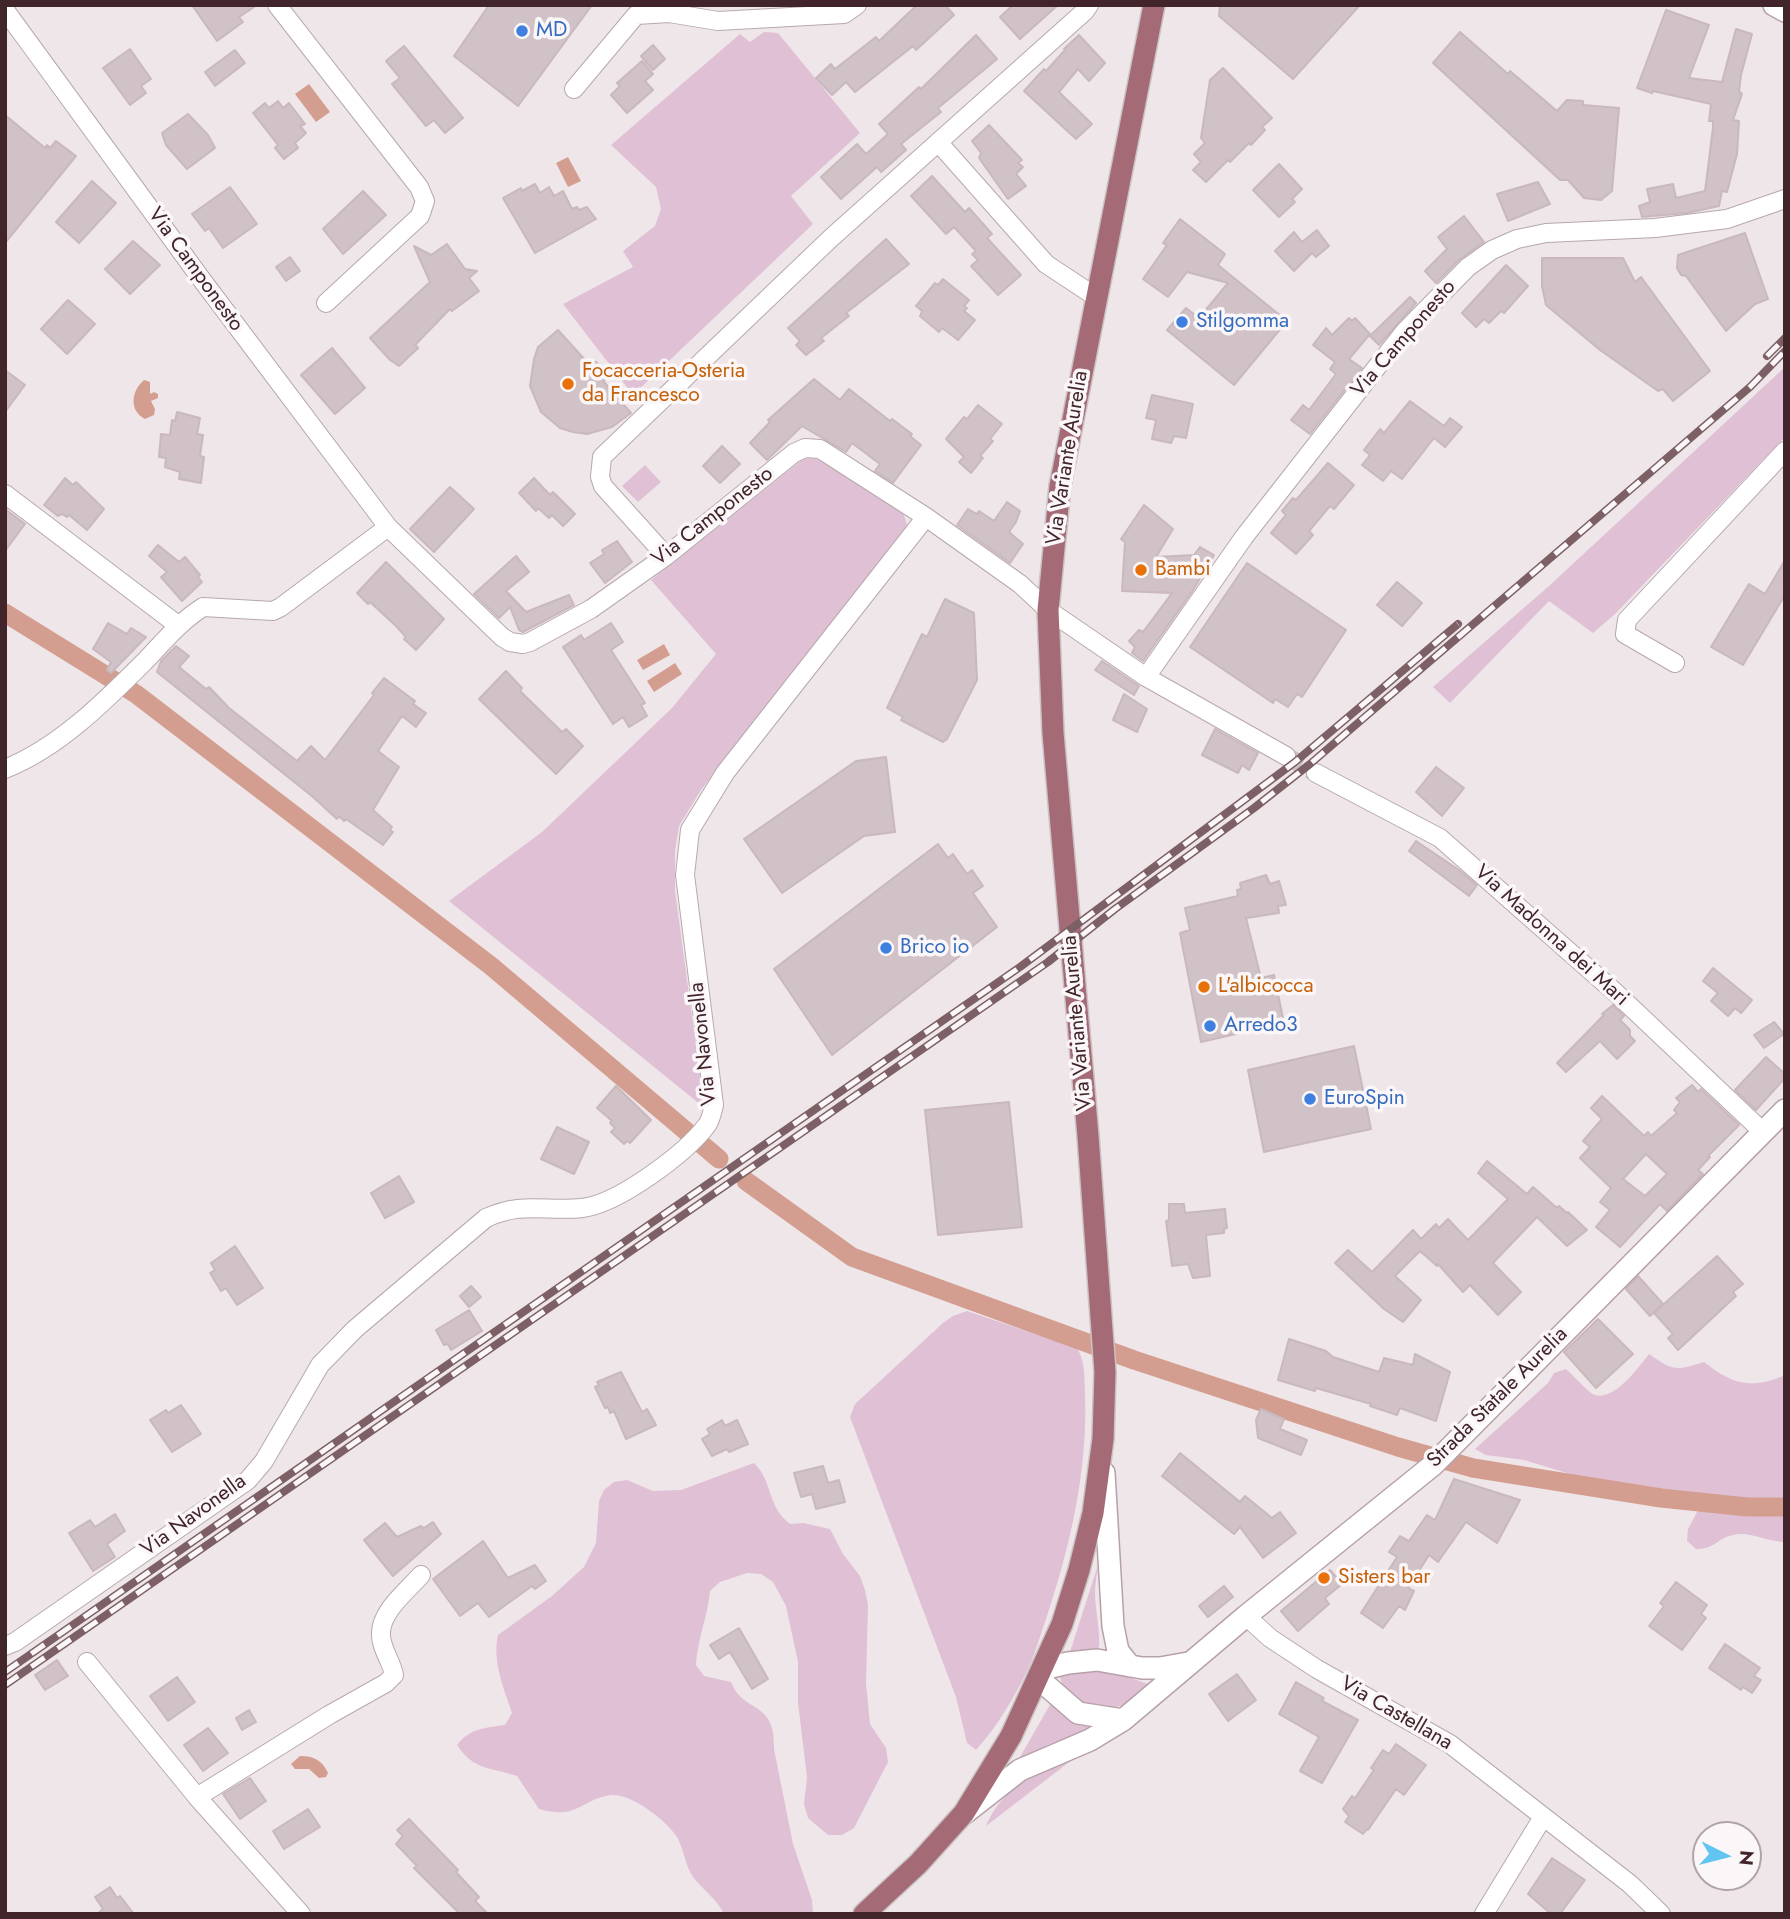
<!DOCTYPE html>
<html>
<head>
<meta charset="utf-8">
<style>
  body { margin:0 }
  #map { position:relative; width:1790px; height:1919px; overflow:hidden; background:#efe6e9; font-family:Jost,sans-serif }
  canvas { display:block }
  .frame { position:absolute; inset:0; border:7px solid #41252b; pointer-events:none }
  .north { position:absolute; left:1692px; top:1821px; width:70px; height:70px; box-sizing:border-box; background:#fbf7f9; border:2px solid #b1a3a7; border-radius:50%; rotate:96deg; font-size:19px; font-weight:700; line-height:28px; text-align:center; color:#41252b }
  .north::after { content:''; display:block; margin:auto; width:24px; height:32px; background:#62c5f1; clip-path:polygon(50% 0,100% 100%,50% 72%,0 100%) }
</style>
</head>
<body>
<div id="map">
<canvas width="1790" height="1919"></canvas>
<div class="frame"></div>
<div class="north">N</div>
</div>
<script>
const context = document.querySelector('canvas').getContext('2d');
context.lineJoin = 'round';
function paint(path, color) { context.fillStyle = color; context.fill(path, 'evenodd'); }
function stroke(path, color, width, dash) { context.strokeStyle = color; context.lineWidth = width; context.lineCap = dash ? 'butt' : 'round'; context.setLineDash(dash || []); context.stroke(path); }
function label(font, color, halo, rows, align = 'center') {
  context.font = font + ' Jost,sans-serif'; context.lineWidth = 7; context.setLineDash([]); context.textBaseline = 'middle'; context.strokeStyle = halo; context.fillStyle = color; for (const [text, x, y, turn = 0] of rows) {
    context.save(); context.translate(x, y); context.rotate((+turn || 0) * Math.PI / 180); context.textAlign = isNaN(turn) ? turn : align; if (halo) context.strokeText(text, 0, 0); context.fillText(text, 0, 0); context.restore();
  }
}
paint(new Path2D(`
  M764 32 778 33 860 133 791 196 813 224 633 395 563 304 633 267 623 251 655 226 661 209 656 187 611 145 740 34 750 42Z
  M1785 367V437L1615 614 1593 633 1549 601 1450 703 1433 687 1549 586Z
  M813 458 827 463 903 512 907 525 905 533 701 790 679 826 675 851V891L704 1105H701L449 901 542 832 672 708 716 654 651 580 803 459Z
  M645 465 661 482 638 502 622 486Z
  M967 1311 1077 1348C1086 1363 1084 1377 1085 1394 1088 1470 1070 1547 1046 1619 1040 1636 1035 1654 1028 1669 1014 1698 997 1727 976 1750L967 1743 956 1697 850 1417 855 1404 943 1323 953 1316Z
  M1649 1354C1673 1371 1676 1371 1704 1362 1731 1384 1752 1390 1785 1375V1542C1768 1542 1749 1531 1733 1535 1717 1538 1716 1549 1696 1549L1687 1541 1688 1529 1705 1497 1583 1478 1524 1460 1486 1455 1475 1449 1548 1383 1554 1373 1566 1369C1574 1376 1582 1386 1591 1393 1611 1406 1638 1368 1649 1354Z
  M754 1463C774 1483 766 1505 790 1524L803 1523 830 1529 843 1554 860 1576 865 1590 868 1605 866 1683 870 1724 886 1748 888 1762 854 1828 842 1835H828L808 1818 804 1804 807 1777 798 1703V1662L786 1606 773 1582 761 1574 747 1573 720 1582 710 1591C708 1616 697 1640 696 1665L704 1676 731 1682C743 1714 776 1699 774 1749L793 1844 812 1900 813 1914H724C717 1899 703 1890 693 1877 685 1865 684 1849 677 1837 666 1820 631 1793 611 1795 579 1800 579 1820 539 1809L517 1776C491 1767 474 1771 457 1745 470 1728 485 1728 505 1725L512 1713C504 1689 492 1661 498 1635L552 1596 584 1567 596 1543 599 1501 604 1490 614 1482 627 1480 653 1491 681 1490Z
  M1098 1565C1097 1574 1095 1584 1095 1593 1095 1607 1102 1642 1098 1651L1070 1652Z
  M1095 1668 1122 1675 1151 1685C1144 1691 1137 1699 1129 1703 1104 1714 1065 1708 1060 1676L1070 1670Z
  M1051 1703 1062 1715 1093 1729 1047 1745 1016 1764Z
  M1077 1756 986 1826C1002 1786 1040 1772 1077 1756Z`), '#dfc0d5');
paint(new Path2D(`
  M309 84 330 112 316 122 295 94Z
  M568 157 581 181 568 187 556 163Z
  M144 380 150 382V394L154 392 158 394V398L151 401 155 409 154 415 145 419C129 411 131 391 144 380Z
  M664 644 670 655 643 670 637 660Z
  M675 663 682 674 654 692 647 681Z
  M300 1756C314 1756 322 1760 328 1773L326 1777 319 1778 309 1769H295L291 1764Z`), '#d39e8f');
stroke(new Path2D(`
  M5 613 136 694 491 966 719 1159
  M746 1181 852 1257 1134 1360 1398 1447 1473 1468 1661 1498 1747 1507H1785`), '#d39e8f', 19);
const building = new Path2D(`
  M192 5H257L239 17 243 22 217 41Z
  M489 5H592L518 106 454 56Z
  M917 5H945L954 15 916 50 913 46 855 92 846 82 832 95 816 78 831 64 835 69 876 37 879 41Z
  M1013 5H1058L1020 39 1000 17Z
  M1220 5H1360L1293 79 1219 16Z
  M1666 10 1709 25 1689 78 1722 82 1736 29 1752 34 1741 75 1739 91 1742 94 1733 120 1739 121 1737 154 1727 192 1722 191 1719 206 1687 213 1642 217 1639 206 1650 202 1647 189 1673 184 1676 198 1705 191 1713 128V121H1709L1711 104 1653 91 1652 93 1637 88Z
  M1460 32 1508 74 1510 71 1557 111 1567 100 1583 101V105L1619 108 1612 191 1601 200 1584 198 1568 180H1560L1433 63Z
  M976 35 997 59 938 108 941 112 901 144 906 150 881 172 877 167 841 199 821 177 857 144 866 154 888 134 879 124 919 87 921 89Z
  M1079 35 1105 63 1089 81 1078 69 1059 92 1092 124 1076 139 1024 91 1044 69 1046 71 1065 50 1064 49Z
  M653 45 665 59 653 70 641 56Z
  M404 46 463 118 445 133 434 120 426 126 392 84 400 78 386 61Z
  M130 49 151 79 141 86 146 93 130 105 103 68Z
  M235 50 245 63 215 86 205 72Z
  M642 61 653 74 645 81 653 90 627 113 611 95 620 86 617 83Z
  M1223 68 1272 118 1262 127 1265 130 1251 145 1249 143 1230 162 1228 160 1206 182 1193 170 1201 162 1194 154 1205 143 1201 138 1210 80Z
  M278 101 283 108 289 103 305 124 300 126 306 133 295 143 298 148 284 159 275 148 278 145 253 113 265 103 269 108Z
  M188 114 208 135 215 148 187 169 166 145 162 133Z
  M5 115 45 148 47 145 50 148 56 141 76 156 5 243Z
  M989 125 1022 160 1018 163 1023 167 1016 174 1026 186 1008 199 979 158 981 153 972 141Z
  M1279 164 1302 189 1292 199 1295 202 1279 217 1253 190Z
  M932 176 965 212 969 208 992 234 987 238 1021 275 998 295 971 266 978 260 972 254 976 251 954 227 946 234 911 196Z
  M92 181 116 203 79 243 56 222Z
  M1538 182 1550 204 1508 221 1497 194Z
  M535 184 540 193 549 187 554 196 563 191 572 209 577 207 579 210 587 207 596 219 535 253 503 198 521 188 522 191Z
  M230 187 257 224 223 248 209 228 205 231 192 214Z
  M363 191 386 215 343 254 323 229Z
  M1464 216 1484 242 1460 259 1436 283 1425 271 1447 249 1438 237Z
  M1180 219 1225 254 1218 265 1287 321 1234 385 1167 330 1186 308 1199 318 1228 283 1187 272 1168 297 1143 279 1167 245 1163 243Z
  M1317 230 1329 246 1316 257 1312 253 1294 271 1275 251 1294 232 1302 242Z
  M1745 233 1768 299 1755 304 1726 331 1686 276 1681 275 1677 268 1678 255Z
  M886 239 909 264 846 313 849 316 821 338 824 341 806 355 796 345 800 341 788 328Z
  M133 241 160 265 130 294 105 269Z
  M447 244 465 269 477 271 469 278 479 291 452 311 450 309 415 345 418 348 399 366 390 360 370 338 430 282 414 246 431 255Z
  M290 257 300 271 286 281 276 267Z
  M1542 258H1623L1635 282 1641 277 1710 371 1673 401 1663 389 1658 391 1600 350 1546 305 1542 286Z
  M1506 265 1528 286 1504 313 1501 311 1489 323 1484 319 1476 327 1462 313Z
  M943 279 969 300 964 306 967 308 964 311 975 320 958 340 942 328 939 332 920 316 922 311 916 306 935 283 938 285Z
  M1410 297 1416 303 1379 345 1370 336Z
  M68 300 95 324 67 354 41 329Z
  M1349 318 1352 321 1355 318 1370 334 1349 359 1362 368 1310 434 1291 420 1303 405 1309 410 1336 374 1330 369 1335 362 1313 345 1326 328 1332 335Z
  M558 330 586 361 596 362 600 366 605 376 604 382 631 413 612 427 587 434 573 432 560 428 541 412 530 386 534 359 538 347Z
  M332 348 365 388 335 414 301 375Z
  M5 370 25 385 5 412Z
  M814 379 840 400 849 389 890 421 892 419 912 434 910 436 921 445 893 483 875 471 880 464 852 443 846 452 802 426 767 460 750 443 770 422 768 420Z
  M1152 395 1193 404 1186 438 1174 436 1171 443 1152 439 1156 420 1146 418Z
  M1410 401 1444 426 1450 418 1462 427 1445 447 1434 438 1402 479 1391 471 1383 481 1362 465 1370 455 1364 450 1380 429 1384 433Z
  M978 405 1002 424 990 439 993 441 980 456 983 458 971 473 959 462 964 457 946 439 964 417 967 419Z
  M177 412 200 418 197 434 203 435 200 456 204 457 201 483 179 479 180 472 165 467 166 458 159 457 161 434 170 435 172 420 175 421Z
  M722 446 740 464 720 483 703 466Z
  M1328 463 1354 485 1334 509 1330 506 1309 531 1313 535 1296 554 1271 533 1286 515 1282 511 1293 498 1296 500Z
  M65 478 73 485 76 482 104 509 87 530 69 515 67 517 62 514 58 516 44 505Z
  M534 478 550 495 553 492 575 514 563 526 552 515 549 518 538 508 536 511 519 493Z
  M450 487 474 509 434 552 410 529Z
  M1007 502 1020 511 1016 522 1009 532 1023 544 1010 563 957 525 968 509 977 514 979 511 994 521Z
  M1144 505 1173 529 1156 557 1194 555 1200 547 1214 555 1193 590 1143 661 1132 653 1135 647 1129 641 1139 630 1143 632 1172 593 1122 591 1125 542 1121 539Z
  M5 509 25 524 5 551Z
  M617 541 632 562 605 583 590 563 604 554 602 550Z
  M158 545 179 562 185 557 200 575 198 577 202 582 182 601 161 577 167 572 149 556Z
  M516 556 529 572 506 591 526 612 569 595 574 605 523 632 519 630 510 607 499 618 474 594Z
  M1785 560V595L1743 665 1711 647 1749 584 1765 594Z
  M386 562 444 619 416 650 404 639 406 637 396 626 370 602 368 604 357 593Z
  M1247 563 1346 630 1302 697 1297 694 1288 707 1275 699 1273 703 1190 647Z
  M1397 582 1422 603 1402 626 1377 605Z
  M945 599 974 613 977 680 947 739 943 742 901 720 903 717 887 708 922 634 927 637Z
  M108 623 127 634 131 628 146 637 111 673 107 670 111 662 93 649Z
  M611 623 623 642 611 650 645 703 641 705 647 716 629 727 623 717 613 724 563 647 581 635 584 640Z
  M176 646 189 656 179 667 206 689 209 687 229 708 297 761 311 746 325 760 374 695 372 693 384 678 415 701 413 704 426 713 416 727 402 716 378 751 399 767 373 810 392 827 390 830 393 832 383 845 346 819 344 821 339 816 337 819 313 797 157 672 161 661Z
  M1102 661 1139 686 1134 695 1095 670Z
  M506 671 522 688 520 691 562 732 566 729 583 746 556 774 479 699Z
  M1124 694 1147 709 1137 732 1113 720Z
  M1215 729 1258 753 1249 770 1242 765 1238 773 1202 755Z
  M886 757 895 832 864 836 782 893 744 839 856 761Z
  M1436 767 1464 788 1442 816 1416 792Z
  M1416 841 1459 870 1477 885 1469 896 1409 851Z
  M938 844 948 858 953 854 967 874 972 870 983 886 973 893 997 927 832 1055 774 969Z
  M1266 875 1270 884 1279 881 1286 905 1278 906 1279 913 1246 918 1261 978 1274 975 1284 1023 1201 1042 1180 933 1190 930 1185 908 1238 896 1237 890 1241 889 1240 883Z
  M1713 968 1752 1000 1741 1013 1735 1008 1728 1016 1711 1001 1718 993 1703 981Z
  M1613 1005 1624 1016 1620 1020 1630 1030V1036L1635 1041 1617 1059 1600 1041 1566 1072 1557 1063 1604 1015 1602 1014Z
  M1774 1022 1784 1034 1764 1048 1754 1035Z
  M1354 1046 1371 1129 1264 1152 1248 1070Z
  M1766 1057 1785 1074V1078L1756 1110 1735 1090Z
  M1692 1085 1698 1092 1701 1089 1739 1125 1708 1156 1710 1157 1698 1170 1703 1174 1691 1186 1667 1211 1660 1204 1620 1247 1596 1227 1610 1210 1600 1202 1611 1188 1580 1158 1590 1147 1583 1141 1602 1119 1591 1108 1602 1096 1644 1136 1648 1132 1651 1136 1677 1113 1674 1110 1680 1102 1676 1098ZM1646 1154 1667 1174 1645 1196 1623 1179Z
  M616 1086 651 1120 630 1143 627 1141 624 1144 611 1132 615 1128 610 1123 612 1121 597 1108Z
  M1009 1102 1022 1227 938 1235 925 1110Z
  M557 1127 589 1142 574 1174 541 1159Z
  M1487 1161 1527 1194 1533 1187 1557 1208 1559 1206 1567 1213 1568 1212 1587 1230 1567 1246 1537 1217 1493 1263 1521 1292 1498 1315 1470 1285 1463 1292 1438 1264 1437 1266 1420 1251 1395 1276 1421 1300 1403 1322 1384 1309 1335 1263 1348 1250 1372 1272 1413 1230 1421 1239 1436 1224 1439 1228 1448 1219 1468 1240 1508 1199 1478 1173Z
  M399 1176 414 1202 385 1218 371 1193Z
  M1169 1204H1184L1185 1213 1225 1209 1227 1228 1224 1229V1233L1206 1235 1210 1276 1193 1278 1188 1264 1172 1266 1166 1221 1169 1220Z
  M235 1246 263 1288 237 1305 226 1288 221 1291 210 1273 215 1270 211 1263Z
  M1717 1256 1743 1284 1733 1292 1736 1296 1678 1350 1668 1338 1673 1334 1654 1313Z
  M1638 1276 1663 1304 1650 1316 1626 1289Z
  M471 1286 481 1297 469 1307 460 1296Z
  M469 1310 482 1331 451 1350 448 1344 444 1345 436 1330Z
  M1598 1319 1633 1354 1596 1388 1564 1352Z
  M1289 1339 1326 1351 1333 1357 1379 1372 1384 1358 1413 1365 1415 1354 1450 1372 1436 1421 1400 1408 1397 1415 1370 1406 1371 1404 1316 1388 1315 1391 1278 1380Z
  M621 1372 642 1412 647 1409 656 1425 626 1439 614 1411 610 1413 608 1407 605 1408 595 1387 599 1385 597 1382Z
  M181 1405 201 1434 172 1452 150 1420 166 1410 168 1413Z
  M1261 1409 1284 1419 1280 1429 1307 1440 1301 1455 1258 1438 1256 1420Z
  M722 1420 725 1426 737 1420 748 1444 729 1452 727 1449 712 1456 702 1439 710 1434 707 1429Z
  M1180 1453 1240 1502 1245 1496 1272 1518 1280 1512 1296 1533 1263 1558 1240 1527 1234 1534 1162 1476Z
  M823 1466 828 1483 839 1480 845 1502 816 1509 812 1494 801 1497 794 1473Z
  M1454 1479 1520 1500 1497 1543 1466 1522 1438 1562 1429 1555 1408 1588 1414 1591 1405 1610 1399 1606 1383 1628 1361 1613 1397 1557 1389 1552 1400 1536 1409 1541 1427 1515 1435 1520Z
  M115 1514 125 1531 107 1544 115 1557 93 1571 69 1533 90 1520 95 1527Z
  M433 1522 441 1534 393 1576 364 1540 385 1523 397 1537 421 1526 424 1528Z
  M483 1541 508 1578 535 1565 546 1581 535 1589 532 1586 489 1617 478 1603 460 1616 433 1579Z
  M1330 1570 1342 1584 1325 1598 1329 1604 1298 1631 1281 1611Z
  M1676 1582 1707 1605 1701 1614 1706 1618 1682 1650 1649 1626 1664 1606 1660 1603Z
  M1224 1586 1233 1597 1208 1617 1199 1606Z
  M739 1628 768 1679 752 1689 730 1652 719 1659 710 1645Z
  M1725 1644 1760 1668 1754 1676 1761 1680 1752 1693 1743 1687 1741 1690 1709 1668Z
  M57 1660 68 1676 45 1690 35 1675Z
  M1237 1674 1256 1700 1228 1721 1209 1694Z
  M177 1677 195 1702 168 1721 150 1696Z
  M1296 1682 1324 1698 1322 1701 1358 1720 1322 1783 1300 1771 1319 1737 1279 1714Z
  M249 1710 256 1722 242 1730 236 1718Z
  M208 1728 228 1753 203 1771 184 1745Z
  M1396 1744 1426 1765 1404 1795 1396 1789 1368 1830 1367 1829 1363 1834 1345 1822 1349 1816 1343 1809 1352 1796 1355 1798 1374 1770 1371 1768 1383 1750 1389 1754Z
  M250 1778 266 1801 240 1819 223 1794Z
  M308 1809 320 1827 284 1849 273 1831Z
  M409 1819 458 1870 456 1872 479 1897 475 1901 488 1914H460L414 1868 417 1866 396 1844 403 1836 397 1830Z
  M1552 1858 1585 1880 1560 1914H1551L1528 1894Z
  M110 1887 117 1898 120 1896 134 1914H97L103 1909 95 1897Z`);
paint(building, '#d0c2c7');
stroke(building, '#c9b8be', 2);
stroke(new Path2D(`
  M1286 756 1316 773`), '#ccbfc3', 18, [18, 9]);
const street = new Path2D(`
  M277 5 419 187 425 201 420 216 326 303
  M5 10 202 280 388 527
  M574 89 636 15 669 13 718 21 844 14 857 5
  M938 142 1046 264 1096 297
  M5 494 179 626
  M666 556 603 486 600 477 602 457 831 238 1085 11 1089 5
  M1675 663 1625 634 1627 620 1785 451
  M1146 677 1244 537 1405 331 1468 267 1492 250 1517 239 1546 233 1655 228 1727 219 1785 199
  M5 769C60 747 106 700 147 659 164 641 181 621 203 607L273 611 281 607 388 527 502 637 510 642 523 644 530 642 591 609 666 556 794 453 805 448 820 449 926 517 1020 584 1048 610 1146 677 1286 756
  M1316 773 1440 838 1616 993 1762 1131
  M1246 1616 1270 1638 1317 1669 1450 1744 1630 1884 1661 1914
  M5 1646 15 1642 248 1480 264 1461 320 1365 355 1329 486 1218C522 1201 546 1212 582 1208 618 1204 685 1154 707 1125 711 1120 712 1112 714 1105L685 875 690 830 725 773 926 517
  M87 1662 197 1797 301 1914
  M197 1797 329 1715 386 1683 394 1675C392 1662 380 1647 381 1633 381 1611 407 1591 421 1575
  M1484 1914 1543 1817`);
const secondary = new Path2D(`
  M1774 5 1785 11
  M1104 1473 1113 1626 1118 1651 1130 1666
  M1043 1669 1068 1663 1097 1660 1142 1668H1160L1188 1663
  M1039 1679 1078 1713 1123 1720
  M965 1813 1020 1770 1090 1740 1123 1720 1246 1616 1433 1465 1785 1110`);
const primary = new Path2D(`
  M864 1914 918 1864 964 1813 1011 1736 1062 1624 1079 1570 1093 1513 1103 1439 1105 1372 1088 1136 1053 733 1048 610 1060 486 1154 5`);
stroke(street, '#b7a8ac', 20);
stroke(secondary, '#b7a1a8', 24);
stroke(primary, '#cac2c4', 24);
stroke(street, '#fff', 18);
stroke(secondary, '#fff', 21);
stroke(primary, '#a46b76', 21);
const rail = new Path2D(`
  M1767 356 1785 338
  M5 1672 1020 967 1295 762 1458 624
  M5 1685 1048 962 1115 909 1254 808 1310 764 1750 387 1785 351`);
stroke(rail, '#7c6065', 8);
stroke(rail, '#fbf7f9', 5, [16]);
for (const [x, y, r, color] of [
  [522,31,7,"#3f7fe0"],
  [1182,322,7,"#3f7fe0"],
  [568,384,7,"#e8710a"],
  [1141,570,7,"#e8710a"],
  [886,948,7,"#3f7fe0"],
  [1204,987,7,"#e8710a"],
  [1210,1026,7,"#3f7fe0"],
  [1310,1099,7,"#3f7fe0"],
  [1324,1578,7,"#e8710a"]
]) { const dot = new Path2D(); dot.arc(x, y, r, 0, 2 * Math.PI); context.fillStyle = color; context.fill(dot); stroke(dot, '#fbf7f9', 2.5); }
label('21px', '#366cbe', '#fbf7f9', [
  ["MD",536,31],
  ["Stilgomma",1196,322],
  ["Brico io",900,948],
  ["Arredo3",1224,1026],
  ["EuroSpin",1324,1099]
], 'left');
label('21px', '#41252b', '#fbf7f9', [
  ["Via Camponesto",195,270,54],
  ["Via Camponesto",1404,339,-49],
  ["Via Variante Aurelia",1068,458,-81],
  ["Via Camponesto",713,517,-38],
  ["Via Madonna dei Mari",1551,936,42],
  ["Via Variante Aurelia",1078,1023,-95],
  ["Via Navonella",704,1044,-96],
  ["Strada Statale Aurelia",1498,1398,-45],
  ["Via Navonella",194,1516,-36],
  ["Via Castellana",1396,1714,30]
]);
label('21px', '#c56008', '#fbf7f9', [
  ["Focacceria-Osteria",582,372],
  ["da Francesco",582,396],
  ["Bambi",1155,570],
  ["L'albicocca",1218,987],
  ["Sisters bar",1338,1578]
], 'left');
</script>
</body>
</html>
